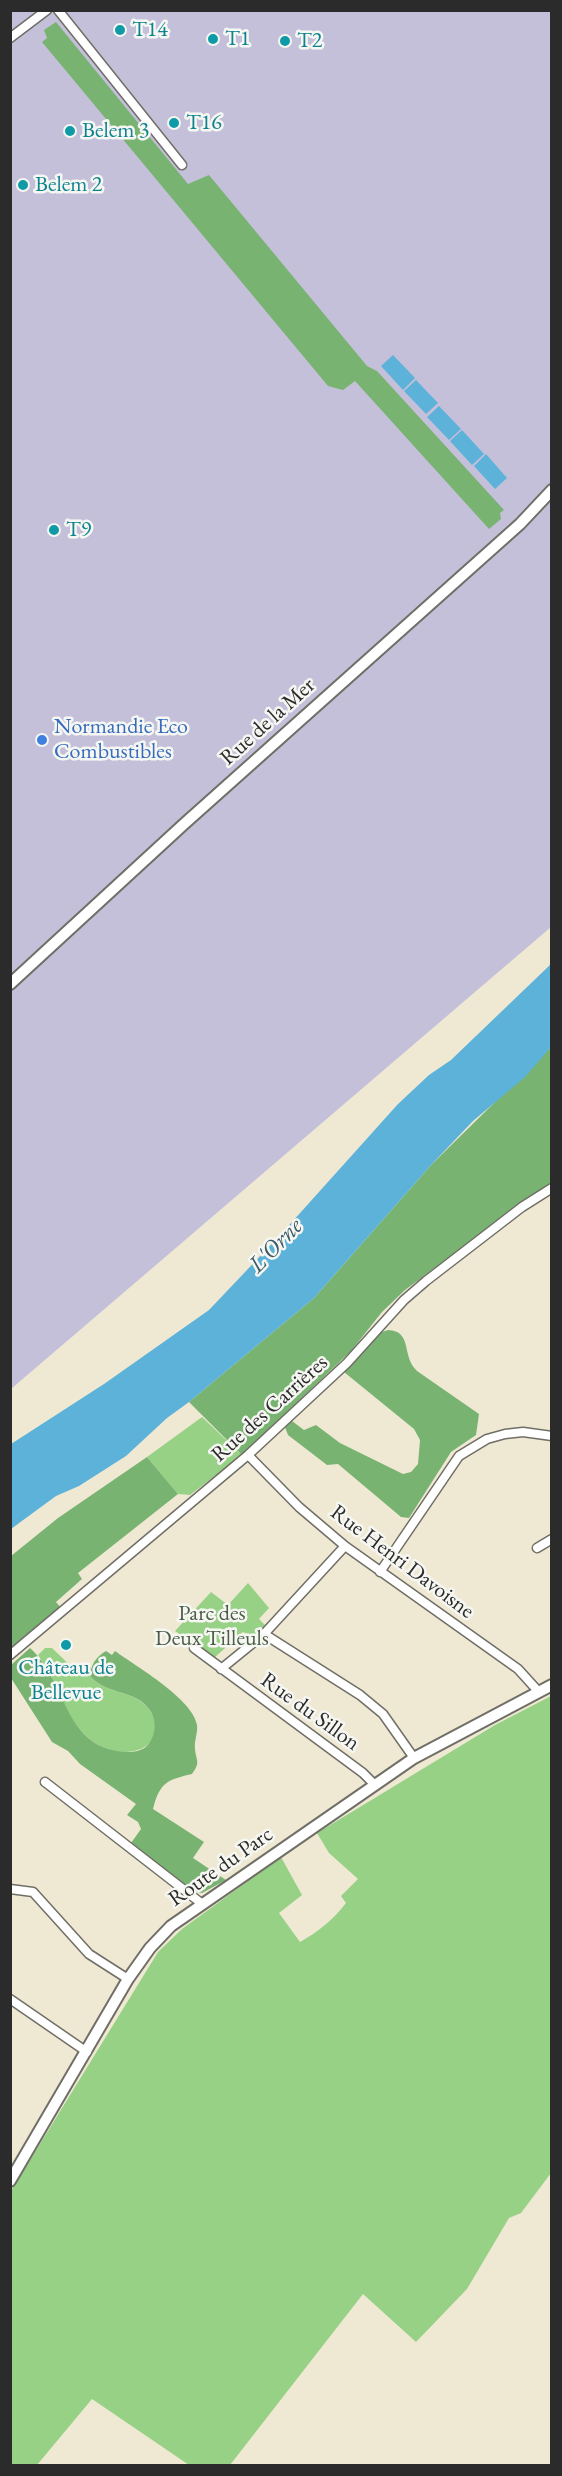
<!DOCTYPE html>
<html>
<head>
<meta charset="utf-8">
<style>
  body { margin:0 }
  #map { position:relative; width:562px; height:2476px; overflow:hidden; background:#efe9d4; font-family:"EB Garamond",serif }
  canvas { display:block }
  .frame { position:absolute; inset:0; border:12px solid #2b2b2b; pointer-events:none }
</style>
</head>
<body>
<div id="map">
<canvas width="562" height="2476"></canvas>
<div class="frame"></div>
</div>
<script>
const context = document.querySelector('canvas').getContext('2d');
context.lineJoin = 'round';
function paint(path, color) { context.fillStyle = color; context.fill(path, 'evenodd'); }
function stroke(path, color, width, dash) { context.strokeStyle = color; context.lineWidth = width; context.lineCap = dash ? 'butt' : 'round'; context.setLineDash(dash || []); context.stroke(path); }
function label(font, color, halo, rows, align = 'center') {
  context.font = font + ' "EB Garamond",serif'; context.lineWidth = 5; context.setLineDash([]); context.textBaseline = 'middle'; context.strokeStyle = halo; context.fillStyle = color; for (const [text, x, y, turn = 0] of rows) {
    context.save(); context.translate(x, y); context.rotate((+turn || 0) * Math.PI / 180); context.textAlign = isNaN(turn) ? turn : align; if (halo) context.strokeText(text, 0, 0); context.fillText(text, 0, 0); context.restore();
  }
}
paint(new Path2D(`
  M11 11H551V927L11 1389Z`), '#c5c0da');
paint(new Path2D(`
  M202 1417 242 1455 190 1495 178 1494 147 1457Z
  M248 1583 269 1608 259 1619 265 1625 254 1636 243 1632 214 1658 175 1631 211 1592 228 1605Z
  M45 1648H52L76 1671 83 1672 91 1667 90 1676C106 1695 135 1690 149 1709 175 1747 123 1766 91 1740 64 1718 57 1683 38 1655Z
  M551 1696V2173L521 2213 509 2218 467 2289 416 2342 363 2294 230 2465H189L92 2399 37 2465H11V2191L158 1952 182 1929 281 1857 302 1895 279 1913 300 1942C318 1932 334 1919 346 1903L341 1896 358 1879 329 1853 317 1833 495 1725Z`), '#97d185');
paint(new Path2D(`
  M56 22 188 184 209 175 367 366 377 371 504 510 500 513 501 519 489 529 355 381 343 390 328 386 42 42 47 38 44 30Z
  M551 1047V1182L405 1290 382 1312 351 1351 242 1455 189 1402 314 1298 432 1164Z
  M388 1330C413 1331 401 1356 417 1371L479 1414 476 1435 451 1452 409 1518 401 1517 338 1464 327 1465 288 1435 285 1427 292 1421 304 1430 316 1425 340 1443 403 1474 411 1472 418 1464 420 1440 414 1429 344 1372 379 1333Z
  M147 1457 178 1494 78 1573 82 1579 56 1602 62 1609 11 1649V1556L58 1518Z
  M30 1648C68 1682 63 1751 129 1752 141 1752 149 1747 153 1736 156 1726 155 1717 149 1709 136 1690 106 1695 90 1676 91 1664 96 1657 106 1651L112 1655 115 1651C137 1667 193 1699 197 1725 198 1733 194 1741 195 1749 196 1761 201 1762 192 1774 167 1780 160 1782 153 1809L204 1842 193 1858 226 1880 202 1893 193 1891 131 1843 141 1829 138 1822 127 1815 136 1804 80 1764 68 1751 52 1742 11 1678V1665Z`), '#79b372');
paint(new Path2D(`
  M393 355 415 378 403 390 381 366Z
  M416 380 438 403 426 414 404 391Z
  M439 406 461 429 449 440 427 417Z
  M462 430 484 454 472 465 450 441Z
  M486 454 507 478 495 489 474 466Z
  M551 964V1047L525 1077 473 1121 432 1164 314 1298 189 1402 167 1418 126 1456 79 1486 56 1496 11 1529V1444L104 1384 209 1310 283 1232 398 1104 429 1075 451 1060Z`), '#5db2d9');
const minor = new Path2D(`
  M58 10 182 165
  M10 38 47 10
  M248 1455 299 1507 345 1546 518 1669 538 1691
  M345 1546 264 1634 360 1695 383 1714 414 1758
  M537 1548 552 1539
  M380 1572 459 1456 487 1439 505 1434 523 1432 552 1436
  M194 1648 363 1773 375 1785
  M10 1655 248 1455 347 1363 404 1300 426 1281 522 1207 552 1188
  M221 1669 264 1634
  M45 1782 201 1903
  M10 1889 33 1892 89 1954 128 1979
  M10 1999 87 2052`);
const tertiary = new Path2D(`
  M10 984 184 824 520 524 552 490
  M10 2181 128 1979 150 1948 171 1926 414 1758 552 1685`);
stroke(minor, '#706e66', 11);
stroke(tertiary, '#706e66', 14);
stroke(minor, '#fff', 8);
stroke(tertiary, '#fff', 10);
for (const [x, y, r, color] of [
  [120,30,6,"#0f9aa8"],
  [213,39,6,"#0f9aa8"],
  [285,41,6,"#0f9aa8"],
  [174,123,6,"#0f9aa8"],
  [70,131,6,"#0f9aa8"],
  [23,185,6,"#0f9aa8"],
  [54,530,6,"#0f9aa8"],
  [42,740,6,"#3f7fe0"],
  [66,1645,6,"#0f9aa8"]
]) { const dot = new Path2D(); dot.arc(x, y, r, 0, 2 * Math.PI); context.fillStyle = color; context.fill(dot); stroke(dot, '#f6f6f2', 2); }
label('22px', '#0d838f', '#f6f6f2', [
  ["T14",132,30],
  ["T1",225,39],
  ["T2",297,41],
  ["T16",186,123],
  ["Belem 3",82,131],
  ["Belem 2",35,185],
  ["T9",66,530],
  ["Château de",66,1668,"center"],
  ["Bellevue",66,1693,"center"]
], 'left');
label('22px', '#2b2b2b', '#f6f6f2', [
  ["Rue de la Mer",268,722,-42],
  ["Rue des Carrières",270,1409,-42],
  ["Rue Henri Davoisne",402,1562,37],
  ["Rue du Sillon",310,1712,36],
  ["Route du Parc",221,1867,-35]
]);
label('22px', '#366cbe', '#f6f6f2', [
  ["Normandie Eco",54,727],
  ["Combustibles",54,752]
], 'left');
label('22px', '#4b5d46', '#f6f6f2', [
  ["Parc des",212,1614],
  ["Deux Tilleuls",212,1639]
]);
label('italic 24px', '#3c5a68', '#f6f6f2', [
  ["L'Orne",276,1246,-46]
]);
</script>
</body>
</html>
